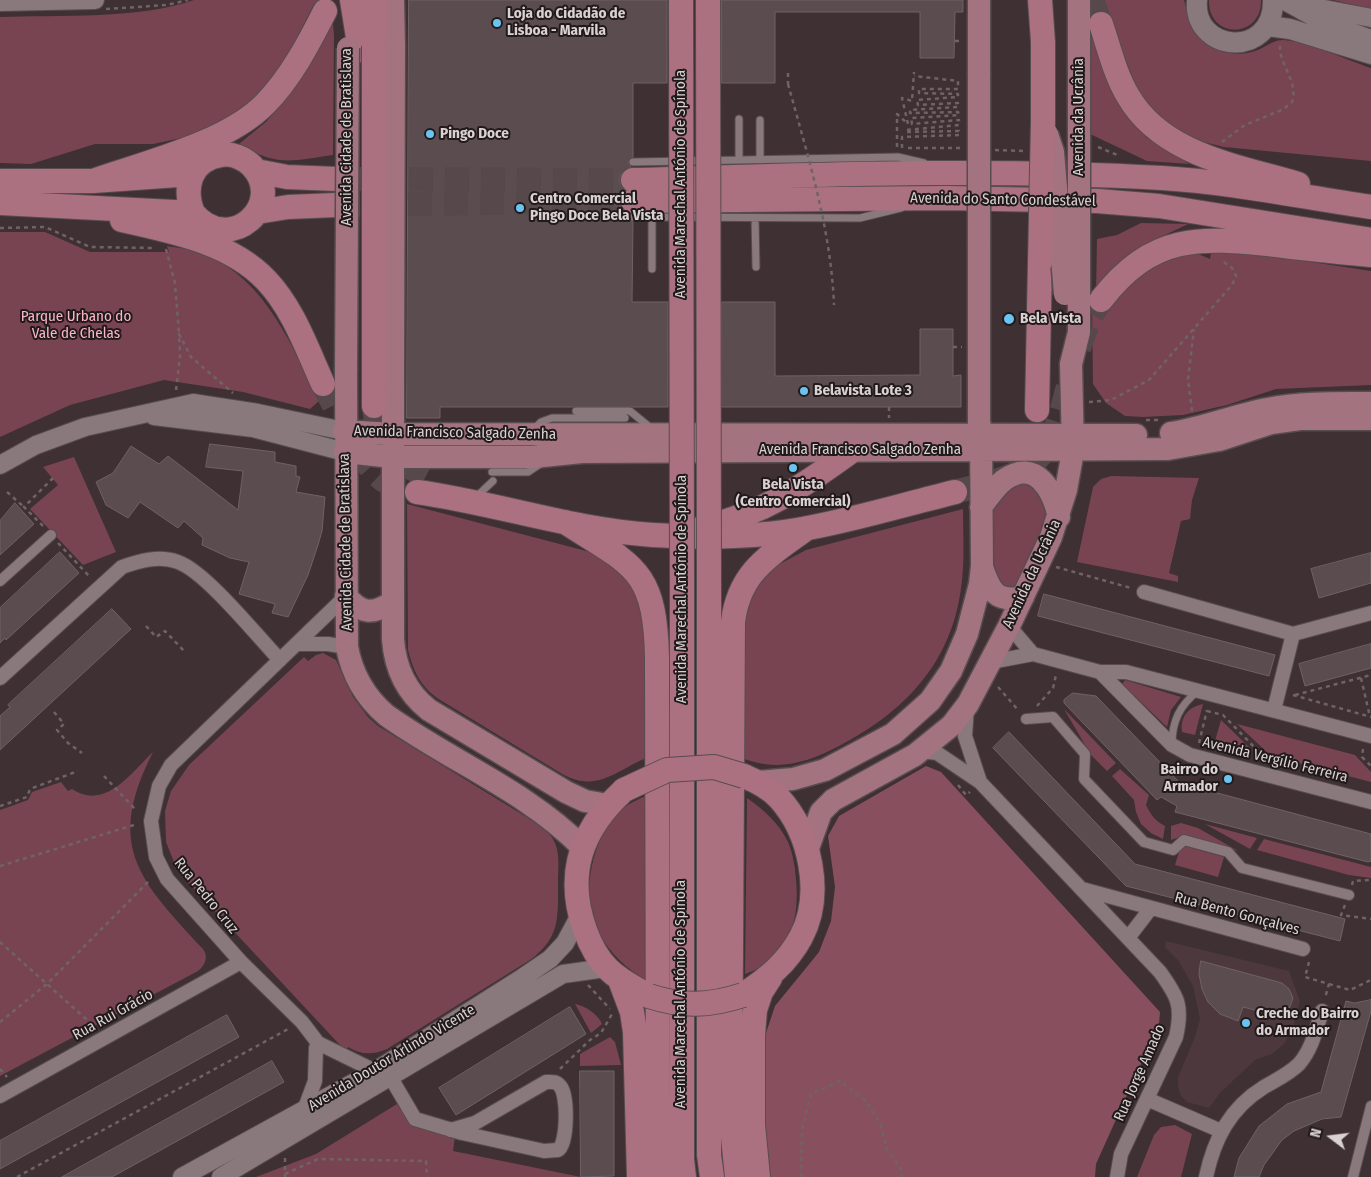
<!DOCTYPE html>
<html>
<head>
<meta charset="utf-8">
<style>
  body { margin:0 }
  #map { position:relative; width:1371px; height:1177px; overflow:hidden; background:#3e3033; font-family:"Fira Sans Condensed",sans-serif }
  canvas { display:block }
  .north { position:absolute; left:1306px; top:1112px; width:50px; height:50px; -webkit-text-stroke:4px #201a1b; paint-order:stroke; rotate:285deg; font-size:14px; font-weight:700; line-height:20px; text-align:center; color:#dbd1d3 }
  .north::after { content:''; display:block; margin:auto; width:18px; height:22px; background:#dbd1d3; clip-path:polygon(50% 0,100% 100%,50% 72%,0 100%) }
</style>
</head>
<body>
<div id="map">
<canvas width="1371" height="1177"></canvas>
<div class="north">N</div>
</div>
<script>
const context = document.querySelector('canvas').getContext('2d');
context.lineJoin = 'round';
function paint(path, color) { context.fillStyle = color; context.fill(path, 'evenodd'); }
function stroke(path, color, width, dash) { context.strokeStyle = color; context.lineWidth = width; context.lineCap = dash ? 'butt' : 'round'; context.setLineDash(dash || []); context.stroke(path); }
function label(font, color, halo, rows, align = 'center') {
  context.font = font + ' "Fira Sans Condensed",sans-serif'; context.lineWidth = 4; context.setLineDash([]); context.textBaseline = 'middle'; context.strokeStyle = halo; context.fillStyle = color; for (const [text, x, y, turn = 0] of rows) {
    context.save(); context.translate(x, y); context.rotate((+turn || 0) * Math.PI / 180); context.textAlign = isNaN(turn) ? turn : align; if (halo) context.strokeText(text, 0, 0); context.fillText(text, 0, 0); context.restore();
  }
}
paint(new Path2D(`
  M1166 941 1289 971 1300 1001 1293 1027 1284 1044 1272 1054 1255 1060 1220 1093 1209 1108 1187 1102 1181 1096 1178 1087V1077L1195 1037 1200 1019 1193 986 1178 960 1165 947Z`), '#4d383d');
paint(new Path2D(`
  M194 0H331L334 36 333 155C290 161 278 167 239 144L267 121 290 92 325 11 314 4 281 69 249 109 205 133 153 144H95L31 164 0 163V17C58 15 141 19 194 0Z
  M1087 0H1184C1187 9 1188 18 1192 26 1204 48 1231 59 1255 51 1265 48 1272 40 1283 40 1307 41 1347 60 1371 68V161L1224 147 1188 138 1160 118 1137 90 1111 21 1108 80 1123 109 1146 137 1189 164 1147 161 1090 134Z
  M1209 0H1261C1262 39 1208 40 1209 0Z
  M1333 0H1371V9Z
  M1141 223 1188 224 1163 236 1119 263 1096 294 1097 239 1117 235Z
  M0 232H45L90 252H169L167 246C177 248 188 248 197 251 265 276 289 342 320 400L310 409 243 392 164 380 70 405 0 437Z
  M1212 247 1371 271V385L1276 389 1227 405 1183 415 1143 417 1125 416 1106 403 1093 384 1092 307 1114 298 1147 269 1191 251 1210 259Z
  M74 457 116 552 83 565 30 509 58 485 43 467Z
  M1111 476 1199 478 1192 500 1190 519 1181 521 1169 573 1178 576V582L1077 562 1093 487 1101 479Z
  M1006 484H1036L1051 514 1021 580 1011 592 994 579V503Z
  M407 504 594 553 605 559 632 584 645 611 649 757C617 769 599 793 564 775L437 698C420 686 413 670 408 650Z
  M963 509C963 535 965 562 961 588 951 664 904 712 839 746 806 763 778 772 742 758L743 631 748 604 757 584 772 568 806 550Z
  M323 653 336 660 353 697 368 717 378 726 541 826C563 843 558 861 558 885 558 918 560 938 530 960L387 1049C373 1055 361 1055 348 1047L346 1051 339 1044 186 880 174 862 166 842 165 811 171 791 189 765 304 657 308 661 316 655Z
  M1125 680 1181 697 1171 710 1167 727 1122 684Z
  M1203 704 1195 735 1182 732C1180 717 1188 707 1203 704Z
  M1064 709 1116 763 1107 771 1091 755Z
  M1221 720 1253 751 1215 741Z
  M1237 724 1355 755 1371 772V782L1271 756Z
  M153 752C105 846 139 880 203 949 209 957 205 965 198 971L0 1076V810L28 800 32 792 61 782 68 791 72 789C105 811 131 773 153 752Z
  M1120 769 1149 795 1146 805C1151 815 1155 821 1165 826L1163 839 1151 833 1141 824 1136 812 1134 800 1112 776Z
  M648 795 647 981C626 968 609 953 597 930 579 897 593 834 621 810 629 803 639 799 648 795Z
  M747 798C764 810 779 823 788 842 793 854 795 866 796 879 800 922 789 959 745 974Z
  M1181 823 1198 828 1238 851 1185 835 1171 840V826Z
  M1205 824 1257 838 1250 849Z
  M1264 839 1371 867V878L1349 875 1257 850Z
  M1181 845 1224 857 1218 877 1175 865Z
  M575 1004C585 1006 598 1014 602 1024L591 1033Z
  M610 1037 615 1042 621 1065 580 1066V1054Z
  M397 1104 411 1123 455 1136 453 1151 581 1177H615H256L316 1154Z
  M1175 1125 1192 1134 1181 1177H1137L1154 1135 1161 1127Z`), '#794452');
paint(new Path2D(`
  M926 766 941 772 1160 1012 1159 1024 1096 1164 1095 1177H769L764 1134 765 1036 775 1006 819 952 831 921 835 887 828 836 839 816Z`), '#884f5e');
const building = new Path2D(`
  M409 0H667V83H633V157L628 162 631 167 621 174 619 181 625 190 619 201 621 208 629 214 628 219 633 222 632 302H668V407H440V418H407Z
  M722 0H963V12H955L954 58H920V12H775V83H722Z
  M722 302H775V376L920 375V329H953V376L961 375V407H722Z
  M210 444 275 452V462L296 466V476L300 477 296 492 325 497 322 531 318 545 308 575 288 617 272 613 275 604 239 594 249 562 230 558 202 545 203 538 184 521 178 528 140 502 128 518 106 505 96 482 113 473 131 446 159 464 168 456 238 510 243 471 206 467Z
  M15 503 34 524 0 555V521Z
  M60 552 79 573 6 640 5 638 0 643V608Z
  M1371 553V583L1319 598 1311 569Z
  M1044 594 1275 655 1269 676 1038 616Z
  M112 609 131 629 0 750V716L10 707 8 705Z
  M1371 644V668L1305 686 1299 664Z
  M1073 693 1096 696 1180 783 1371 834V861L1368 862 1175 812 1177 806 1161 797 1157 800 1064 703V700Z
  M1009 732 1135 864 1345 919 1340 941 1126 886 993 748Z
  M1201 961 1282 983 1289 989 1293 998 1286 1018 1243 1007 1238 1021 1220 1014 1208 1002 1202 989 1199 974Z
  M1371 1000V1011L1341 1117 1322 1119 1294 1131 1282 1140 1264 1165 1259 1177H1234L1239 1158 1259 1126 1287 1104 1321 1092 1346 1001 1354 1003Z
  M570 1007 586 1034 456 1115 439 1088Z
  M227 1015 239 1037 0 1169V1141Z
  M272 1061 284 1082 112 1177H62Z
  M580 1071H614V1176L581 1177Z`);
paint(building, '#5b4c4f');
stroke(building, '#716165', 1);
stroke(new Path2D(`
  M1092 0 1101 24
  M337 179 633 180
  M336 205 633 201
  M1079 348 1090 318 1101 300
  M323 384C338 412 357 460 383 480 392 486 402 489 412 491
  M374 406C378 451 388 456 426 476
  M955 492C986 483 1030 477 1047 446 1059 427 1063 402 1070 380`), '#56484b', 24, [24, 12]);
const service = new Path2D(`
  M739 119V160
  M760 120V160
  M633 162 898 157 924 163
  M633 217 860 218 901 208
  M755 218 756 267
  M652 269V217
  M576 411H630L652 429
  M534 429 541 422 552 418H625
  M492 472H528L540 464
  M475 498 493 481
  M1172 744C1172 721 1180 705 1198 691`);
const pedestrian = new Path2D(`
  M0 581 51 535
  M1026 719 1053 717 1085 754 1084 779 1144 842 1173 850 1184 840 1228 852 1242 868 1349 895
  M1353 1177 1371 1106`);
const minor = new Path2D(`
  M1144 592 1293 634 1371 613
  M346 596 171 765 159 786 151 821 156 857 167 879 241 962 302 1022 318 1043 375 1071
  M1009 626 1033 654
  M297 644H328L347 647
  M991 662 1033 654 1100 672H1126L1371 736
  M1100 672 1172 745 1190 755 1371 802
  M0 678 122 567C139 561 159 555 178 562 206 572 257 636 280 660
  M967 708 965 736 980 782
  M1274 710 1293 634
  M920 751 937 753 980 782 1160 972C1178 997 1183 1006 1176 1037L1121 1154 1117 1177
  M1082 889 1303 949
  M1128 938 1151 908
  M391 1078 415 1119 462 1133 544 1151 558 1150C568 1143 568 1095 560 1086 556 1081 552 1082 546 1082L475 1123 451 1130
  M0 1096 241 962
  M1147 1099 1221 1131
  M303 1113 315 1081 316 1048 318 1043
  M1206 1177C1214 1139 1230 1108 1264 1087 1276 1080 1289 1074 1299 1064 1312 1049 1316 1030 1322 1011`);
const tertiary = new Path2D(`
  M0 2 95 0
  M1298 4 1371 18
  M154 416 253 428 345 452
  M0 465 36 445 85 427 193 403 258 413 344 431
  M182 1177 375 1071 522 978 550 959 565 943 580 915
  M221 1177 563 974 606 968`);
const secondary = new Path2D(`
  M1197 0C1192 53 1274 60 1273 0
  M1285 0 1332 26 1371 40
  M1268 26 1290 29 1371 54`);
const primary = new Path2D(`
  M393 0 394 45
  M979 0V72
  M1079 0V67
  M346 371 347 647C352 674 365 697 386 715 450 761 527 791 582 847
  M393 381V639C395 668 406 692 429 710L566 792 585 801 608 805
  M344 431 393 434 1136 435
  M1171 433C1204 428 1234 415 1267 409 1302 402 1336 403 1371 403
  M345 452 393 457H533L582 452 1168 449 1219 440 1271 423 1300 419H1371
  M981 507C988 498 995 487 1004 480 1036 457 1053 491 1059 517
  M982 567C990 590 995 603 1023 597
  M346 596C361 614 373 615 392 602
  M758 782 793 779 825 770 893 734 930 701 951 671 967 634 980 584 982 566 981 434 979 421V247
  M807 851 821 812 833 800 915 755 952 725 968 704 1009 626 1051 537 1066 490 1073 451 1071 364 1079 332V294`);
const trunk = new Path2D(`
  M352 0 360 50
  M1040 0 1043 42V121
  M1101 24C1109 48 1115 74 1128 96 1162 155 1238 166 1298 184
  M374 46 375 0
  M256 171 287 177 337 179
  M633 180C809 175 985 168 1162 178 1231 182 1302 197 1371 207
  M0 181H93L192 174
  M93 181C144 163 227 143 265 104 290 79 309 43 325 11
  M633 201 946 198 1097 201 1159 206 1371 240
  M0 203 193 213C230 257 287 204 252 166 244 158 232 153 221 155 190 160 183 188 193 213
  M257 212 288 207 336 205
  M122 220C170 231 230 242 266 280 293 308 307 349 323 384
  M1101 300C1153 233 1199 237 1276 245 1307 249 1339 252 1371 255
  M374 406V382
  M1037 410 1040 262
  M417 492C496 503 573 530 653 535 704 538 757 538 808 528 857 519 906 504 955 492
  M565 522C633 566 655 568 657 657L658 1109 660 1177
  M702 528C765 513 802 487 853 450
  M682 589V1159L684 1177
  M709 589V1155L712 1177
  M624 790C581 829 565 874 585 930 590 944 597 958 608 969 620 981 635 988 649 996
  M620 980 632 1012 635 1032 639 1177
  M743 995C768 978 787 963 801 937 824 894 810 832 779 798 769 787 756 781 744 776
  M737 1177 730 1107 733 622C739 572 769 556 807 528
  M758 1177 753 1125V1035L755 1010 761 992 770 978`);
stroke(service, '#574c4f', 9);
stroke(pedestrian, '#574c4f', 12);
stroke(minor, '#574c4f', 16);
stroke(tertiary, '#574c4f', 20);
stroke(secondary, '#574c4f', 22);
stroke(primary, '#574c4f', 25);
stroke(trunk, '#574c4f', 26);
stroke(new Path2D(`
  M106 9 167 5 188 0
  M955 41H961
  M788 73V84
  M1222 142 1245 125 1284 109 1292 102C1299 81 1279 66 1280 45
  M897 147V114L908 124 902 98 912 101 914 72
  M1098 147 1120 156
  M902 148V137L959 135V131L906 132V130L959 125V120L912 124 911 118 959 115 958 112 910 113V110L958 107V103L918 105 917 100 958 97V94L919 93V89H958V81L914 76
  M908 148H960
  M995 150 1025 151
  M0 228 45 227 90 247 154 248
  M166 249 175 283 179 334
  M953 347H962
  M176 390 180 356 179 334 191 357 233 393
  M1089 402 1111 400 1149 380 1232 285 1236 276 1232 268 1221 260
  M889 407V418
  M1192 411 1188 379 1194 329
  M1146 420H1158
  M7 492 24 507
  M43 526 24 507 53 478
  M58 543 90 577
  M1056 567 1131 588
  M146 626 156 637 165 631 186 653
  M1361 678 1370 717
  M998 687 1019 711
  M1293 695 1371 717
  M1295 695 1371 675
  M1037 706 1053 688 1056 675
  M1207 711 1223 715 1263 756 1262 760
  M54 712 64 724 57 730 68 743 82 753
  M1199 743 1207 710
  M1363 749 1362 757 1371 766
  M104 776 135 809
  M958 785 966 795 970 792
  M0 806 27 797 30 789 78 771
  M0 866 134 825
  M1352 885 1353 881 1371 880
  M1345 905 1341 915 1371 919
  M0 942 86 1019 94 1030
  M1309 962 1305 977 1329 984 1325 998
  M1329 984 1350 990 1371 980
  M588 985 610 1009
  M0 1022 47 984 149 881
  M0 1069 7 1077
  M560 1069 590 1040 601 1033 612 1014
  M285 1158V1177
  M285 1174 318 1159 426 1161 427 1177
  M17 1177 290 1028
  M801 1177 802 1129 811 1094 840 1081 866 1101 881 1125 887 1149 903 1172 901 1177`), '#706366', 2.5, [4, 4]);
stroke(service, '#89787c', 7);
stroke(pedestrian, '#89787c', 10);
stroke(minor, '#89787c', 14);
stroke(tertiary, '#89787c', 18);
stroke(secondary, '#89787c', 20);
stroke(primary, '#a3737f', 22);
stroke(trunk, '#ac7180', 24);
const primaryBridge = new Path2D(`
  M1079 67V294
  M1047 134 1053 152 1065 294
  M979 247V72
  M346 371 348 48
  M393 381 394 45`);
const trunkBridge = new Path2D(`
  M681 0 682 589
  M708 0 709 589
  M374 46V382
  M1040 262 1043 121
  M624 790 667 770 714 767 744 776
  M649 996C682 1007 710 1006 743 995`);
stroke(primaryBridge, '#574c4f', 25, []);
stroke(trunkBridge, '#574c4f', 26, []);
stroke(new Path2D(`
  M788 84C808 157 831 229 834 305`), '#706366', 2.5, [4, 4]);
stroke(primaryBridge, '#a3737f', 22);
stroke(trunkBridge, '#ac7180', 24);
for (const [x, y, r, color] of [
  [497,23,5,"#6bc3f2"],
  [430,134,5,"#6bc3f2"],
  [520,208,5,"#6bc3f2"],
  [1009,319,6,"#6bc3f2"],
  [804,391,5,"#6bc3f2"],
  [793,468,5,"#6bc3f2"],
  [1228,779,5,"#6bc3f2"],
  [1246,1023,5,"#6bc3f2"]
]) { const dot = new Path2D(); dot.arc(x, y, r, 0, 2 * Math.PI); context.fillStyle = color; context.fill(dot); stroke(dot, '#201a1b', 2); }
label('bold 15px', '#dbd1d3', '#201a1b', [
  ["Loja do Cidadão de",507,14],
  ["Lisboa - Marvila",507,31],
  ["Pingo Doce",440,134],
  ["Centro Comercial",530,199],
  ["Pingo Doce Bela Vista",530,216],
  ["Bela Vista",1020,319],
  ["Belavista Lote 3",814,391],
  ["Bela Vista",793,485,"center"],
  ["(Centro Comercial)",793,502,"center"],
  ["Bairro do",1218,770,"right"],
  ["Armador",1218,787,"right"],
  ["Creche do Bairro",1256,1014],
  ["do Armador",1256,1031]
], 'left');
label('15px', '#dbd1d3', '#201a1b', [
  ["Avenida da Ucrânia",1079,117,-90],
  ["Avenida Cidade de Bratislava",347,137,-90],
  ["Avenida Marechal António de Spínola",681,184,-90],
  ["Avenida do Santo Condestável",1003,200,1],
  ["Avenida Francisco Salgado Zenha",455,433,1],
  ["Avenida Francisco Salgado Zenha",860,450],
  ["Avenida Cidade de Bratislava",346,542,-91],
  ["Avenida da Ucrânia",1032,574,-65],
  ["Avenida Marechal António de Spínola",682,589,-90],
  ["Avenida Vergílio Ferreira",1275,760,14],
  ["Rua Pedro Cruz",206,896,51],
  ["Rua Bento Gonçalves",1237,914,15],
  ["Avenida Marechal António de Spínola",681,994,-90],
  ["Rua Rui Grácio",113,1015,-29],
  ["Avenida Doutor Arlindo Vicente",392,1058,-31],
  ["Rua Jorge Amado",1140,1073,-66]
]);
label('15px', '#fdb5c6', '#201a1b', [
  ["Parque Urbano do",76,317],
  ["Vale de Chelas",76,334]
]);
</script>
</body>
</html>
